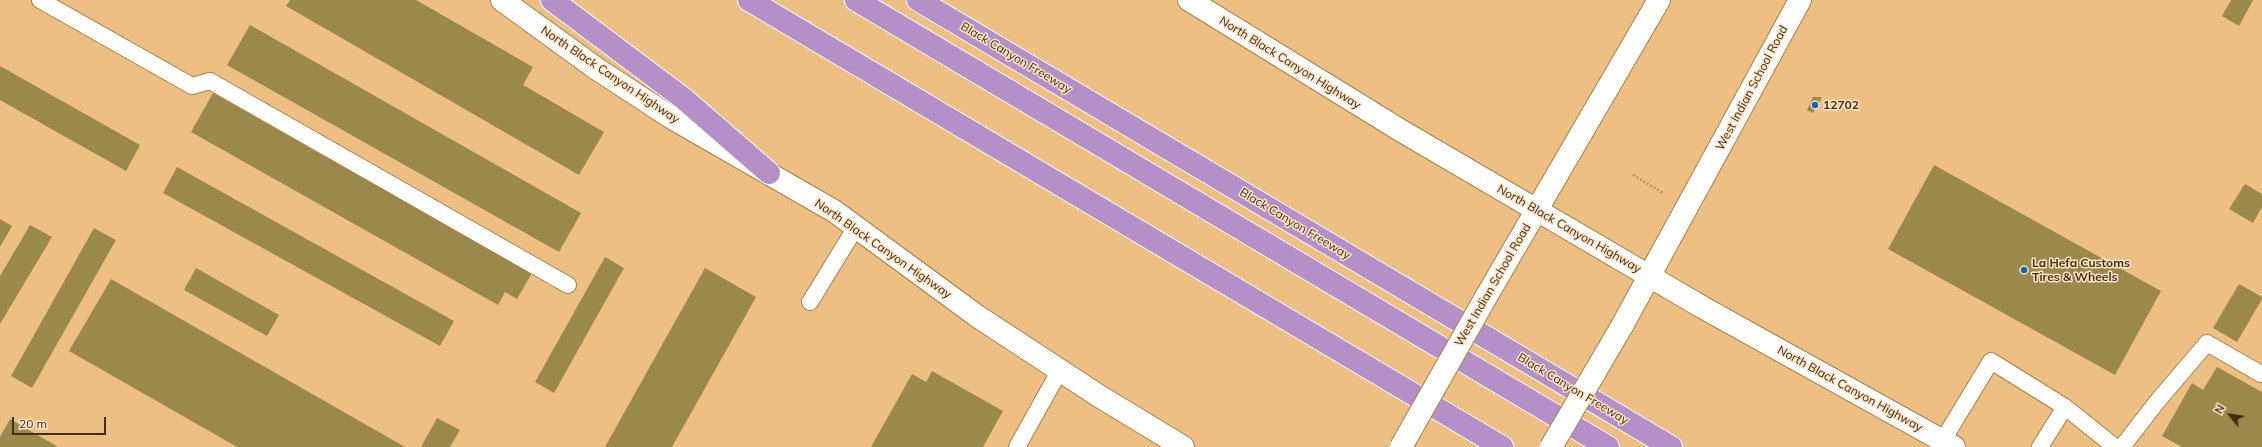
<!DOCTYPE html>
<html>
<head>
<meta charset="utf-8">
<style>
  body { margin:0 }
  #map { position:relative; width:2262px; height:447px; overflow:hidden; background:#eebf82; font-family:Mulish,sans-serif }
  canvas { display:block }
  .north { position:absolute; left:2210px; top:395px; width:40px; height:40px; -webkit-text-stroke:3px #fce5c7; paint-order:stroke; rotate:300deg; font-size:11px; font-weight:700; line-height:16px; text-align:center; color:#412e15 }
  .north::after { content:''; display:block; margin:auto; width:14px; height:18px; background:#412e15; clip-path:polygon(50% 0,100% 100%,50% 72%,0 100%) }
  .scale { position:absolute; left:12px; top:417px; width:94px; height:18px; box-sizing:border-box; border:2px solid #412e15; border-top:0; padding-left:5px; font-size:12px; line-height:14px; white-space:nowrap; color:#412e15; -webkit-text-stroke:3px #fce5c7; paint-order:stroke }
</style>
</head>
<body>
<div id="map">
<canvas width="2262" height="447"></canvas>
<div class="north">N</div>
<div class="scale">20 m</div>
</div>
<script>
const context = document.querySelector('canvas').getContext('2d');
context.lineJoin = 'round';
function paint(path, color) { context.fillStyle = color; context.fill(path, 'evenodd'); }
function stroke(path, color, width, dash) { context.strokeStyle = color; context.lineWidth = width; context.lineCap = dash ? 'butt' : 'round'; context.setLineDash(dash || []); context.stroke(path); }
function label(font, color, halo, rows, align = 'center') {
  context.font = font + ' Mulish,sans-serif'; context.lineWidth = 3; context.setLineDash([]); context.textBaseline = 'middle'; context.strokeStyle = halo; context.fillStyle = color; for (const [text, x, y, turn = 0] of rows) {
    context.save(); context.translate(x, y); context.rotate((+turn || 0) * Math.PI / 180); context.textAlign = isNaN(turn) ? turn : align; if (halo) context.strokeText(text, 0, 0); context.fillText(text, 0, 0); context.restore();
  }
}
paint(new Path2D(`
  M290 0H416L533 67 523 85 604 132 579 175 286 6Z
  M2231 0H2253L2239 26 2222 16Z
  M250 25 581 213 559 252 227 65Z
  M0 66 140 145 126 171 0 100Z
  M213 93 532 273 517 299 505 292 498 305 191 132Z
  M1813 97H1822L1813 113 1807 110Z
  M1934 165 2161 291 2115 375 1888 249Z
  M177 167 454 321 440 346 163 193Z
  M2245 184 2262 194V207L2253 223 2229 209Z
  M0 219 12 226 0 247Z
  M30 225 52 237 0 324V276Z
  M94 228 116 240 32 388 11 376Z
  M605 257 624 268 554 393 535 382Z
  M196 268 279 315 267 336 184 290Z
  M705 268 756 297 672 447H605Z
  M111 279 405 447H237L69 351Z
  M2239 284 2262 297V299L2237 342 2213 328Z
  M2217 367 2262 392V447H2182L2162 436 2192 383 2203 390Z
  M932 371 1003 411 983 447H871L912 374 926 382Z
  M437 418 460 430 450 447H421Z
  M10 419 58 447H0V437Z`), '#9b894b');
const lane = new Path2D(`
  M40 0 192 86 210 81 568 285
  M810 302 856 227
  M2065 407 2115 447
  M1943 440 1991 361 2065 407 2040 447
  M1017 447 1060 370
  M2122 447 2156 403 2207 343 2261 374`);
const secondary = new Path2D(`
  M502 0 597 69 672 118 834 211 977 316 1099 396 1183 447
  M1189 0 1400 130 1702 307 1954 447
  M1486 297 1659 0
  M1622 326 1800 0`);
const highway = new Path2D(`
  M552 0 684 99 769 173
  M749 0 1502 447
  M856 0 1608 447
  M918 0 1671 447`);
stroke(lane, '#ab7f43', 18);
stroke(secondary, '#ab7f43', 24);
stroke(highway, '#fff', 24);
stroke(new Path2D(`
  M1633 175 1663 193`), '#b89260', 2.5, [2, 2]);
stroke(lane, '#fff', 16);
stroke(secondary, '#fff', 22);
stroke(highway, '#b48fc8', 22);
const secondaryBridge = new Path2D(`
  M1401 447 1486 297
  M1551 447 1622 326`);
stroke(secondaryBridge, '#ab7f43', 24, []);
stroke(secondaryBridge, '#fff', 22);
for (const [x, y, r, color] of [
  [1815,105,4,"#1664b3"],
  [2024,270,4,"#1664b3"]
]) { const dot = new Path2D(); dot.arc(x, y, r, 0, 2 * Math.PI); context.fillStyle = color; context.fill(dot); stroke(dot, '#fce5c7', 1.5); }
label('12px', '#412e15', '#fce5c7', [
  ["Black Canyon Freeway",1016,58,31],
  ["North Black Canyon Highway",1290,63,32],
  ["North Black Canyon Highway",610,75,34],
  ["West Indian School Road",1752,88,-62],
  ["Black Canyon Freeway",1295,224,31],
  ["North Black Canyon Highway",1569,229,30],
  ["North Black Canyon Highway",883,249,35],
  ["West Indian School Road",1493,285,-60],
  ["Black Canyon Freeway",1573,389,31],
  ["North Black Canyon Highway",1850,389,29]
]);
label('bold 12px', '#412e15', '#fce5c7', [
  ["12702",1823,105],
  ["La Hefa Customs",2032,263],
  ["Tires & Wheels",2032,277]
], 'left');
</script>
</body>
</html>
